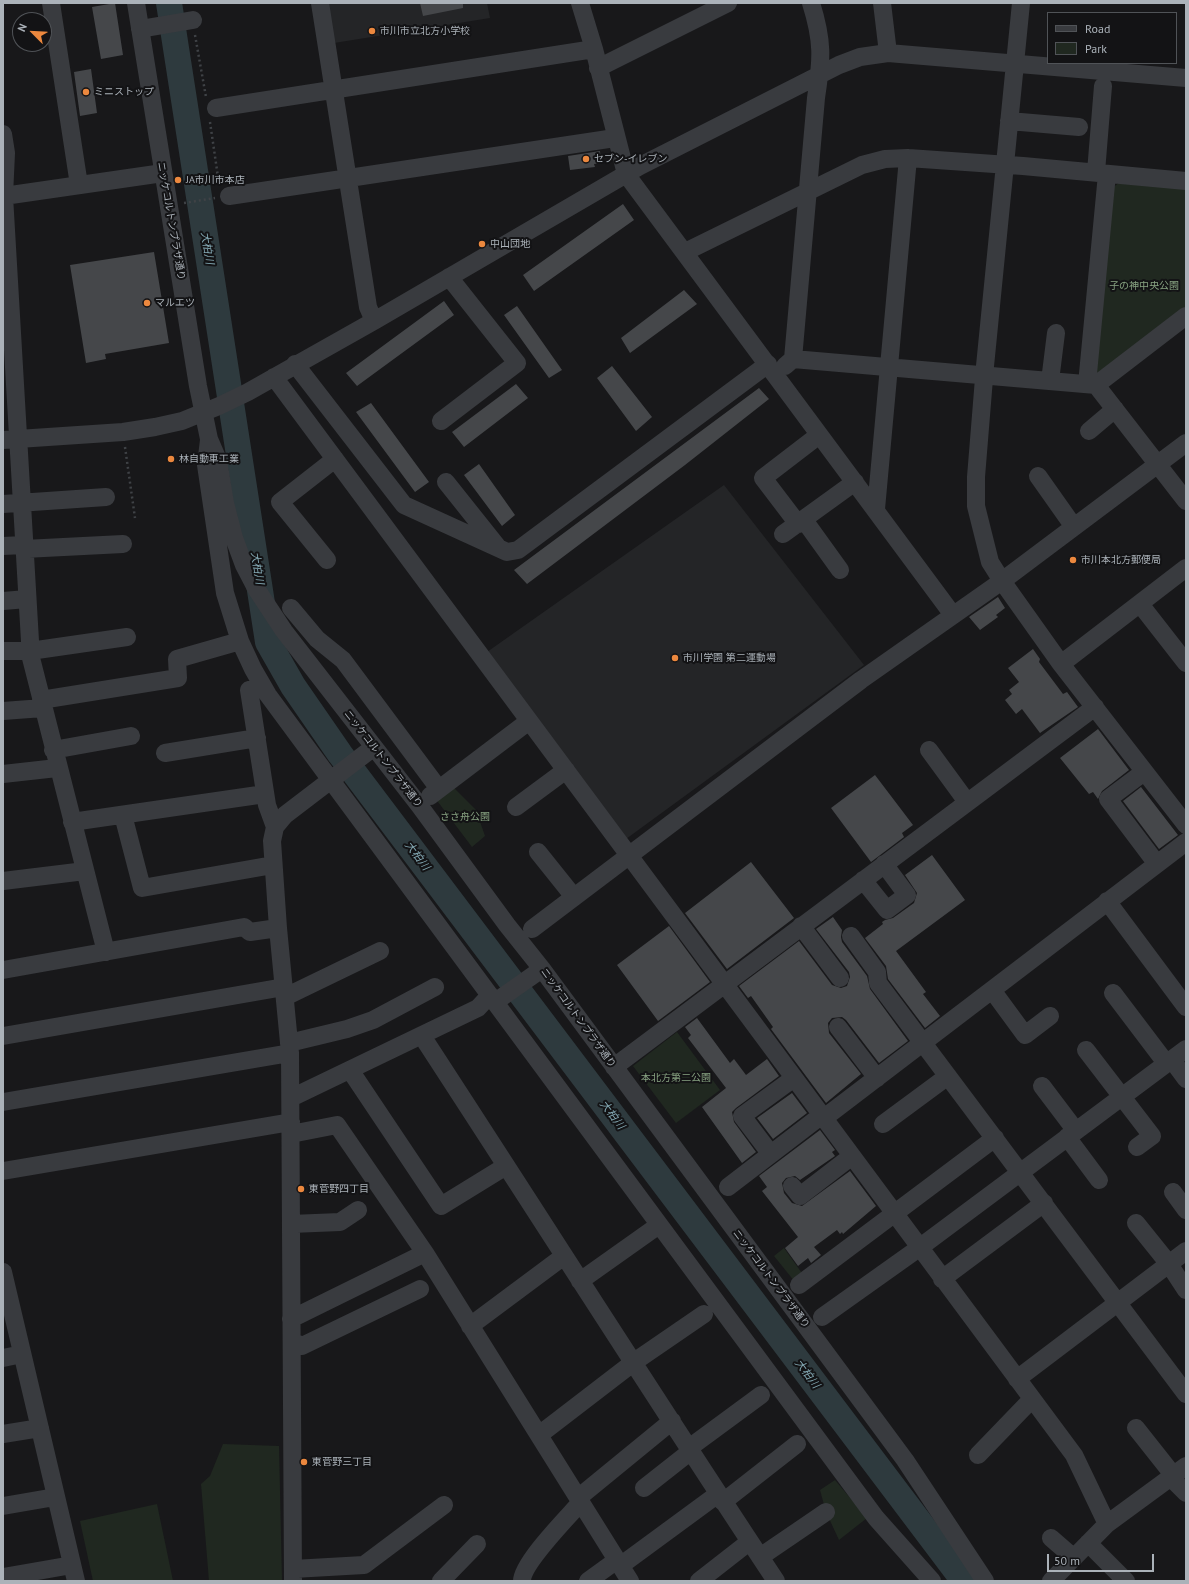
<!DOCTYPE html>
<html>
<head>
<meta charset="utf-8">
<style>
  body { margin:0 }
  #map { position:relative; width:1189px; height:1584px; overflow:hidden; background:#18181a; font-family:"PT Sans",sans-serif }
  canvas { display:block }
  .frame { position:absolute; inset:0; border:4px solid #abb2b9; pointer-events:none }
  .legend { position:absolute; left:1047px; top:12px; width:130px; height:52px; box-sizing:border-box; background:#131315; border:1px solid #505357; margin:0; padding:5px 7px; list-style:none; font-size:12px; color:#abb2b9 }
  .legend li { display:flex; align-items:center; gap:8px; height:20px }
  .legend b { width:20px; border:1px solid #505357 }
  .north { position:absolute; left:12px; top:12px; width:40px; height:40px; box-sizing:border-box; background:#131315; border:1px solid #505357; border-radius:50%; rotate:294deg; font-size:11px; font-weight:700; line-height:16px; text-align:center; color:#abb2b9 }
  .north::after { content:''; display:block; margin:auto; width:14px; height:18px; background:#ec883e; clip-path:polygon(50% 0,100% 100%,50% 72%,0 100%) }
  .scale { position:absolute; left:1047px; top:1554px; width:107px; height:18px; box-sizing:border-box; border:2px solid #abb2b9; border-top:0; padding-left:5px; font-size:12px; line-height:14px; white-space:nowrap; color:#abb2b9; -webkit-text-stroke:3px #131315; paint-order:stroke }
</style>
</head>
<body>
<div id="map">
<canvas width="1189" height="1584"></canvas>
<div class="frame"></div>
<ul class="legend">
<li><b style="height:5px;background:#393b3f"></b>Road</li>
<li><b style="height:11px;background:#202820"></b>Park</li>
</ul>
<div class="north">N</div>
<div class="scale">50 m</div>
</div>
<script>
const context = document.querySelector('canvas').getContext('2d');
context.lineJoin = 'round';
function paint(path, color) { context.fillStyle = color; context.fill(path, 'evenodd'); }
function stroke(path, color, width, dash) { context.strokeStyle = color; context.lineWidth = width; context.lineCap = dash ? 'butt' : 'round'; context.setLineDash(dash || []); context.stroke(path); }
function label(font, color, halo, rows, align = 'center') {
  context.font = font + ' "PT Sans","Noto Sans JP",sans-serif'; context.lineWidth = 4; context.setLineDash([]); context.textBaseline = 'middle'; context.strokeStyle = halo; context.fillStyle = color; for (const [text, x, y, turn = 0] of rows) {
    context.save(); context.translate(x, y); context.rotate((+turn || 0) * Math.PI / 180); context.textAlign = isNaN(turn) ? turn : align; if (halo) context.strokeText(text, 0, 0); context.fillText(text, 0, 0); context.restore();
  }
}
paint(new Path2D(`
  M328 3H487L490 18 334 43Z
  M724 485 864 665 626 839 487 652Z`), '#242527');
paint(new Path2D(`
  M1119 183 1186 186V308L1095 377 1112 188Z
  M451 785 476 810 485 836 472 847 435 798Z
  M677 1032 720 1090 676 1123 633 1066Z
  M784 1248 804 1276 795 1282 774 1256Z
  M223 1444 279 1446 282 1581H209L201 1484 210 1476Z
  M835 1480 867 1518 839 1540 826 1512 820 1490Z
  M157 1504 173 1581H93L80 1521Z`), '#202820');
stroke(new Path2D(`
  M169 3 268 642 293 686 340 754 964 1581`), '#2e3a3e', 26);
paint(new Path2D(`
  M115 3 123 55 101 59 92 7Z
  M420 3H463V8L423 16Z
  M91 69 97 113 80 116 74 72Z
  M600 151 601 163 594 164 595 167 570 170 568 156Z
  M623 204 634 220 534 291 523 275Z
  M154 252 169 343 105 354 106 359 86 363 70 265Z
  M684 290 697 304 630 353 621 338Z
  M444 301 454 315 357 386 346 373Z
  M517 306 562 370 549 378 504 315Z
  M612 366 652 417 636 431 597 378Z
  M516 384 528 398 464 447 452 432Z
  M759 388 769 399 685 465 527 584 514 570Z
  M371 403 429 482 415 492 356 412Z
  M479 464 515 515 502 526 464 475Z
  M998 597 1005 608 996 615 998 617 980 630 969 617Z
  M1033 649 1040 659 1039 662 1063 694 1067 692 1078 707 1040 733 1022 709 1016 714 1005 700 1012 694 1009 690 1019 682 1008 668Z
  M1098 729 1129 770 1102 791 1098 799 1093 792 1089 794 1060 758Z
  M875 775 913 825 902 833 904 837 871 862 831 808Z
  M1141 787 1178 835 1159 849 1123 801Z
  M932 855 965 900 896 951 926 992 923 994 940 1016 925 1028 888 979 886 966 865 938 883 924 882 922 885 920 893 918 914 903 917 893 905 875Z
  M751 862 794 918 727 969 685 913Z
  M833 917 842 930 841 937 842 942 867 976 870 989 908 1041 879 1063 846 1020 842 1017 832 1018 828 1023 829 1033 861 1074 826 1103 771 1029 773 1027 751 996 748 998 739 986 799 941 832 985 841 988 847 986 850 977 849 972 816 929Z
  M669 926 710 982 658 1021 617 965Z
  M697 1018 730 1063 734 1059 746 1075 767 1059 779 1076 736 1108 732 1112 734 1122 756 1152 742 1163 702 1107 726 1088 688 1038 691 1035 685 1027Z
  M792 1093 807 1113 773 1139 757 1118Z
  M820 1130 835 1150 832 1152 835 1156 800 1180 795 1176 786 1178 782 1183 784 1193 792 1203 802 1206 850 1171 876 1206 843 1234 842 1232 840 1234 837 1230 814 1247 821 1255 811 1263 808 1258 798 1266 785 1248 798 1237 762 1191 767 1187 759 1176Z`), '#45474a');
stroke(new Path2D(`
  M195 35 206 97
  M210 122 219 184
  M184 203 215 198
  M125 447 135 518`), '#3f4246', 2.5, [2, 3]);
stroke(new Path2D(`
  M51 3 79 185
  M136 3 198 386 209 439 218 460 225 503 234 538 244 565 257 590 284 631 419 805 507 925 542 969 905 1460 985 1581
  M320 3 368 307 374 321
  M580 3 594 49 626 174 953 615
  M882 3 888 53
  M1021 3 985 366 976 477V506L990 562 1002 581 1061 664 1186 825
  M140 29 193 20
  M598 68 728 3
  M216 108 594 49
  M1009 121 1079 127
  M3 134 6 153 4 196 31 658 106 952
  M1096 172 1103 86
  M4 196 163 173
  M229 196 615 138
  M685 252 862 165 885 159 908 158 1023 166 1186 181
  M793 359 1096 385 1186 316
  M295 364 404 505 507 552 518 550 768 364
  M785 366 793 359 816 98C822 59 823 41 811 3
  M274 377 1074 1455 1107 1524
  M1050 381 1056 333
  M1087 384 1107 174
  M1096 385 1186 501
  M441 421 517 363 449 277
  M1089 431 1115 409
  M3 440 123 432 155 427 182 421 219 406 248 392 374 321 640 166 839 65 860 57 888 53 1186 78
  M209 440 206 465 225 593 240 641 253 669 268 695 876 1518 932 1581
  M1038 476 1074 527
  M446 482 497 546
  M3 504 106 497
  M876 509 908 158
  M804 520 840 570
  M798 524 763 478 819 435
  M783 534 855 482
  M3 546 24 545
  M24 549 123 544
  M327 560 280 502 335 459
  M3 601 27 599
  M1140 604 1186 663
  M291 608 317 639 343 660 439 789
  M3 651H30L127 637
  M1061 664 1186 568
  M249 690 267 805 275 827
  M41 700 178 678 177 659 240 641
  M3 711 43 708
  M53 750 131 736
  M929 750 967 802
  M165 753 257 738
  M1144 772 1108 799 1157 864
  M3 774 57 768
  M430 796 529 721
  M516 807 566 770
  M123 815 142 888 273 865
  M72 822 265 794
  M538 852 574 897
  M863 880 887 910 907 895 884 864
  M3 881 85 871
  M1107 901 1186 1007
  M801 926 840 978
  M532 929 861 680 1002 581 1186 443
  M851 936 877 972 878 983 1186 1394
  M3 970 244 927 250 932 278 928
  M992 990 1025 1035 1050 1016
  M1113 993 1166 1063
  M285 997 380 951
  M495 1002 542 969
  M838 1027 877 1078
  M3 1036 284 987
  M422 1036C540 1217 656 1400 776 1581
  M289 1043 347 1029 373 1020 435 987
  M1086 1050 1152 1136 1137 1147
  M1172 1060 1186 1079
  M614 1067 1095 707
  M350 1070 441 1206 506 1166
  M1042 1086 1076 1131
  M291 1098 478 1008 490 995
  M3 1102 290 1053
  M883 1124 948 1076
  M291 1134 337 1125 425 1253 630 1581
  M1067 1137 1099 1180
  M770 1153 742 1116 794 1078
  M3 1171 291 1122
  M792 1186 800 1196 852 1156
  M728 1187 818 1118H824L1186 842
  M1173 1192 1186 1210
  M1136 1223 1169 1264 1186 1290
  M291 1224 340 1222 358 1210
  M3 1272 76 1581
  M942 1279 1044 1203
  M580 1281 659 1225
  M799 1285 995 1138
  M822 1317 919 1248 1186 1049
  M291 1319 425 1253
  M470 1326 564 1256
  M292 1341 302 1346 420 1289
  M3 1358 22 1354
  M1017 1379 1186 1251
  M1136 1428 1174 1476
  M3 1434 40 1428
  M539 1435 634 1362 704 1314
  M689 1448 761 1395
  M978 1455 1032 1399
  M1171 1478 1186 1493
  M644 1488 691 1451
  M578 1498 672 1421
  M723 1502 797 1444
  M3 1506 55 1497
  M1051 1538 1074 1558
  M1088 1543 1126 1581
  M760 1557 826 1512
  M620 1566 718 1494
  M293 1569 364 1565 444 1505
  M3 1577 72 1565
  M293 1581 290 1053 278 928 272 841 275 827 285 815 374 747
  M441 1581 477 1544
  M522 1581C522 1563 568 1517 581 1502
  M588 1581 617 1560
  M699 1581 749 1542
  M1051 1581 1107 1524 1186 1466`), '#393b3f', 18);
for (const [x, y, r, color] of [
  [372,31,4,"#ec883e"],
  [86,92,4,"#ec883e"],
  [586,159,4,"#ec883e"],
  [178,180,4,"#ec883e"],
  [482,244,4,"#ec883e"],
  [147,303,4,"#ec883e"],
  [171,459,4,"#ec883e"],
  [1073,560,4,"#ec883e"],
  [675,658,4,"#ec883e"],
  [301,1189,4,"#ec883e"],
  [304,1462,4,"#ec883e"]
]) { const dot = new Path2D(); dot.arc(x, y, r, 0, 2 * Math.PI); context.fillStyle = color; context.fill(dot); stroke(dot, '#131315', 1.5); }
label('10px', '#abb2b9', '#131315', [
  ["市川市立北方小学校",380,31],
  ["ミニストップ",94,92],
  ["セブン-イレブン",594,159],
  ["JA市川市本店",186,180],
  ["中山団地",490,244],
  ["マルエツ",155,303],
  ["林自動車工業",179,459],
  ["市川本北方郵便局",1081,560],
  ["市川学園 第二運動場",683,658],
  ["東菅野四丁目",309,1189],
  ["東菅野三丁目",312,1462]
], 'left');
label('10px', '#abb2b9', '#131315', [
  ["ニッケコルトンプラザ通り",171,221,80],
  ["ニッケコルトンプラザ通り",383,759,52],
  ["ニッケコルトンプラザ通り",578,1018,54],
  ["ニッケコルトンプラザ通り",771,1279,53]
]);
label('10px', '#88a382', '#131315', [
  ["子の神中央公園",1144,286],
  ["ささ舟公園",465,817],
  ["本北方第二公園",676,1078]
]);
label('italic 11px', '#83a8b3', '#131315', [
  ["大柏川",207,248,81],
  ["大柏川",257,568,81],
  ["大柏川",417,856,53],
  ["大柏川",612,1115,53],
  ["大柏川",807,1374,53]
]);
</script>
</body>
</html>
